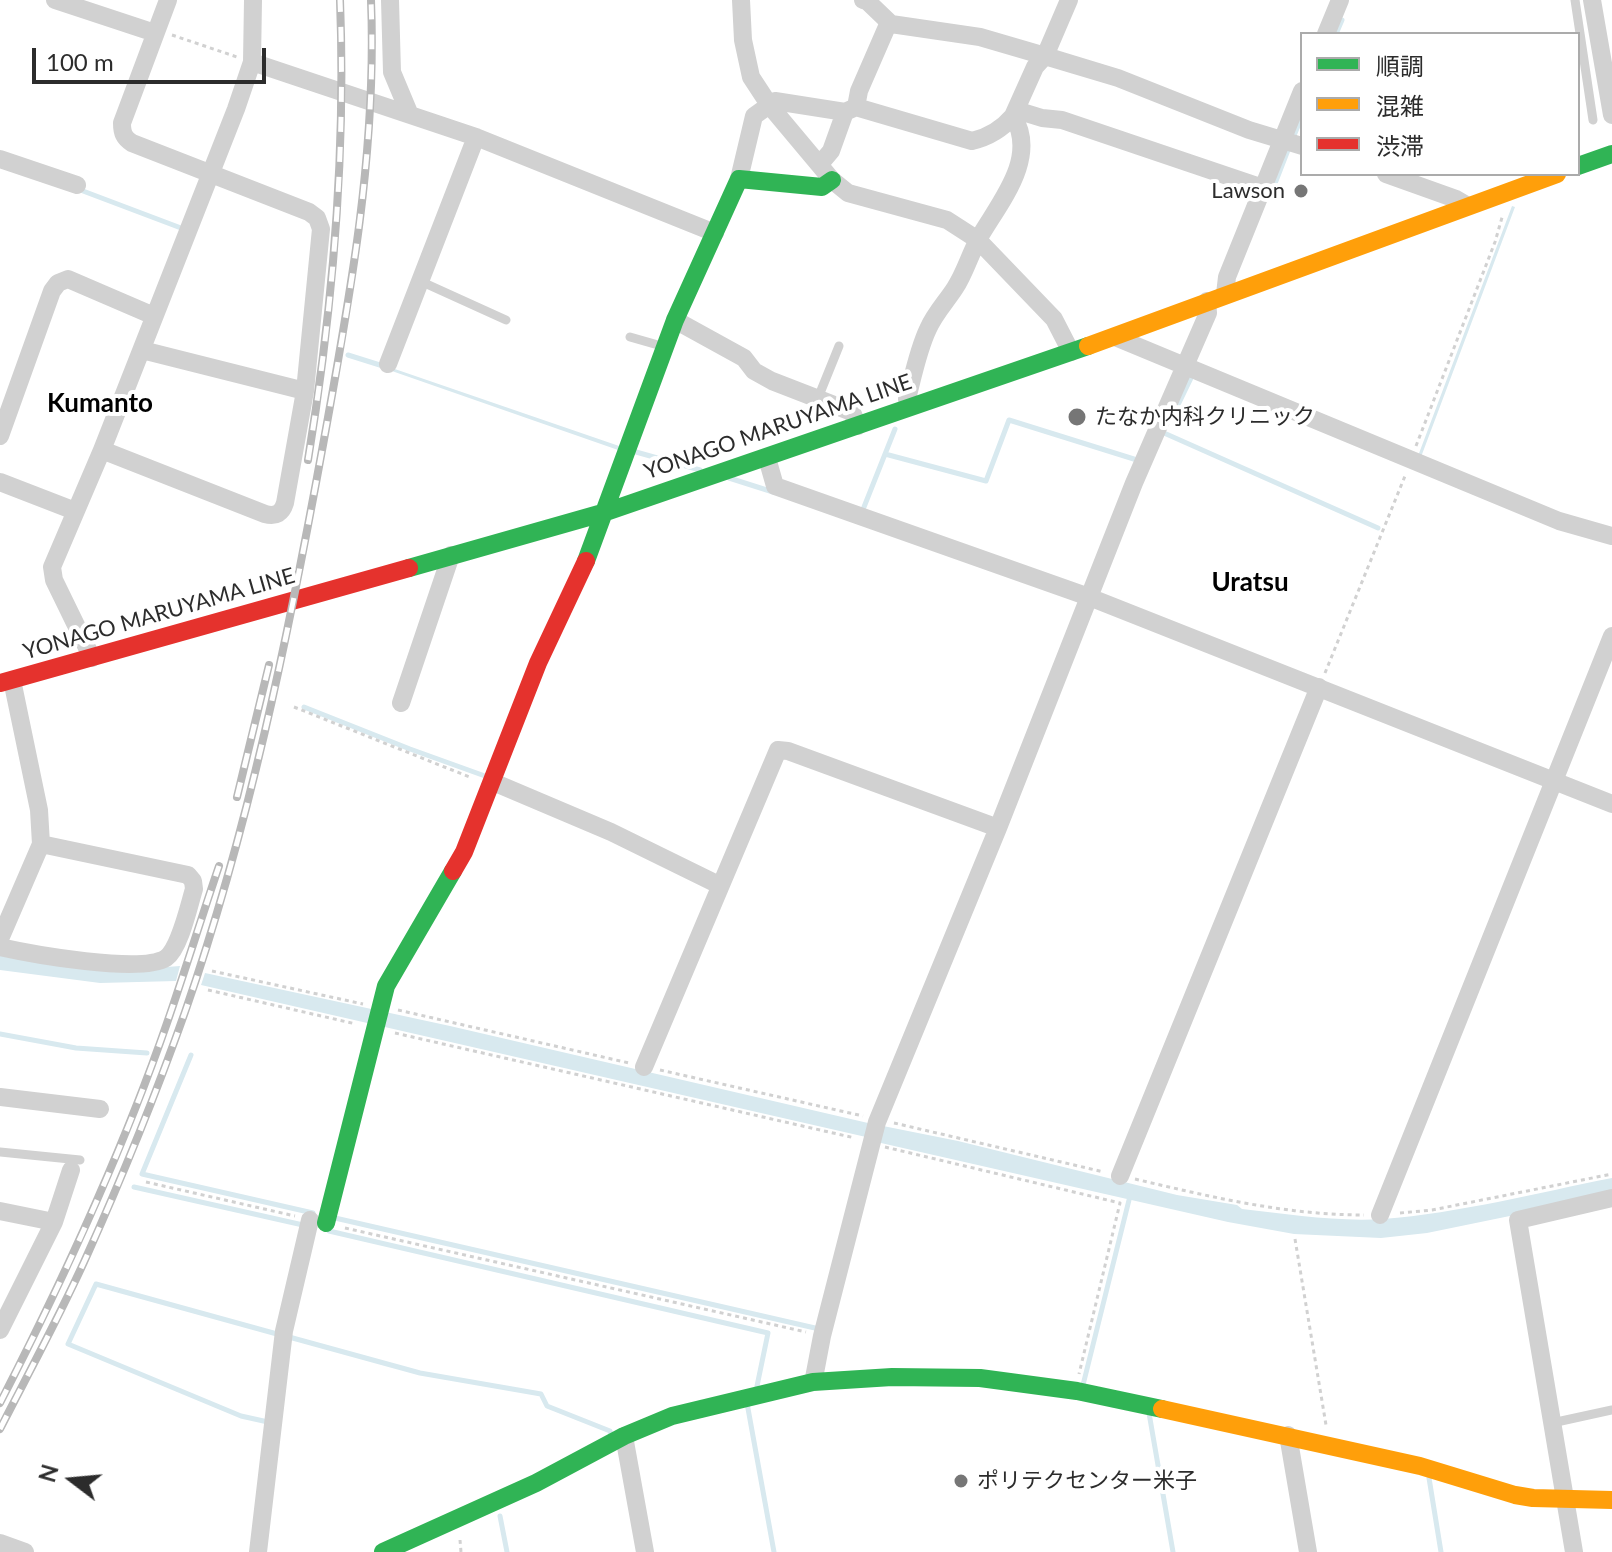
<!DOCTYPE html>
<html>
<head>
<meta charset="utf-8">
<style>
  body { margin:0 }
  #map { position:relative; width:1612px; height:1552px; overflow:hidden; background:#fff; font-family:Lato,"Noto Sans JP",sans-serif }
  canvas { display:block }
  .legend { position:absolute; left:1300px; top:32px; width:280px; height:144px; box-sizing:border-box; background:#fff; border:2px solid #ababab; margin:0; padding:10px 14px; list-style:none; font-size:24px; color:#2c2c2c }
  .legend li { display:flex; align-items:center; gap:16px; height:40px }
  .legend b { width:40px; border:2px solid #ababab }
  .north { position:absolute; left:32px; top:1440px; width:80px; height:80px; -webkit-text-stroke:6px #fff; paint-order:stroke; rotate:286deg; font-size:22px; font-weight:700; line-height:32px; text-align:center; color:#2c2c2c }
  .north::after { content:''; display:block; margin:auto; width:28px; height:36px; background:#2c2c2c; clip-path:polygon(50% 0,100% 100%,50% 72%,0 100%) }
  .scale { position:absolute; left:32px; top:48px; width:234px; height:36px; box-sizing:border-box; border:4px solid #2c2c2c; border-top:0; padding-left:10px; font-size:24px; line-height:28px; white-space:nowrap; color:#2c2c2c; -webkit-text-stroke:6px #fff; paint-order:stroke }
</style>
</head>
<body>
<div id="map">
<canvas width="1612" height="1552"></canvas>
<ul class="legend">
<li><b style="height:10px;background:#30b455"></b>順調</li>
<li><b style="height:10px;background:#ff9f0a"></b>混雑</li>
<li><b style="height:10px;background:#e5322d"></b>渋滞</li>
</ul>
<div class="north">N</div>
<div class="scale">100 m</div>
</div>
<script>
const context = document.querySelector('canvas').getContext('2d');
context.lineJoin = 'round';
function paint(path, color) { context.fillStyle = color; context.fill(path, 'evenodd'); }
function stroke(path, color, width, dash) { context.strokeStyle = color; context.lineWidth = width; context.lineCap = dash ? 'butt' : 'round'; context.setLineDash(dash || []); context.stroke(path); }
function label(font, color, halo, rows, align = 'center') {
  context.font = font + ' Lato,"Noto Sans JP",sans-serif'; context.lineWidth = 8; context.setLineDash([]); context.textBaseline = 'middle'; context.strokeStyle = halo; context.fillStyle = color; for (const [text, x, y, turn = 0] of rows) {
    context.save(); context.translate(x, y); context.rotate((+turn || 0) * Math.PI / 180); context.textAlign = isNaN(turn) ? turn : align; if (halo) context.strokeText(text, 0, 0); context.fillText(text, 0, 0); context.restore();
  }
}
paint(new Path2D(`
  M1512 206 1515 207 1421 457 1418 456Z
  M389 367 622 447 621 451 389 370Z
  M0 955 139 969 180 966 176 981 100 983 0 970Z
  M205 973 450 1026 868 1123 958 1141 1177 1195 1237 1205 1242 1209C1289 1214 1336 1222 1383 1219 1460 1213 1536 1193 1612 1178V1195L1427 1233 1381 1238 1294 1234 1228 1222 881 1143 866 1137 201 985Z`), '#d8e9ef');
stroke(new Path2D(`
  M1336 34 1342 20
  M1293 138 1302 116
  M1274 186 1288 150
  M83 191 181 228
  M348 355 383 366
  M1177 407 1192 376
  M1164 433 1378 528
  M636 452 700 470
  M885 454 986 481 1009 420 1137 460
  M729 478 773 492
  M862 512 895 429
  M304 707 410 749 485 776
  M0 1034 76 1048 147 1053
  M191 1055 142 1174 313 1213
  M134 1187 303 1225
  M335 1218 815 1328
  M329 1231 768 1333 757 1386
  M289 1337 420 1373 541 1394 547 1406 610 1431 611 1434
  M1083 1385 1131 1192
  M747 1403 774 1552
  M1149 1413 1173 1552
  M268 1422 241 1416 68 1344 96 1284 277 1334
  M1429 1478 1441 1552
  M500 1516 507 1552`), '#d8e9ef', 5);
stroke(new Path2D(`
  M172 35 237 57
  M1416 446 1495 242 1503 214
  M1325 673 1405 476
  M294 707 472 778
  M212 971 363 1004
  M208 990 356 1024
  M398 1010 629 1063
  M395 1033 855 1138
  M660 1070 863 1116
  M894 1123 1104 1172
  M885 1147 1120 1203 1079 1374
  M1135 1179C1211 1197 1286 1215 1364 1215
  M146 1182 295 1216
  M1400 1213 1432 1210 1612 1174
  M345 1228 806 1332
  M1295 1239 1326 1425
  M460 1540 461 1552`), '#d1d1d1', 3, [4, 4]);
stroke(new Path2D(`
  M1575 0 1593 120
  M420 281 506 320
  M630 337 665 347
  M818 398 839 346
  M0 1152 80 1160
  M1552 1423 1612 1410`), '#d1d1d1', 9);
stroke(new Path2D(`
  M55 0 155 33
  M390 0 392 72 410 115
  M741 0 743 40 751 77 770 106 832 180 848 193 947 220 978 240 1054 319 1071 352
  M863 0 867 1 891 24 980 37 1045 56 1118 78 1249 130 1302 146
  M1592 0 1612 115
  M1326 34 1340 0
  M252 62 476 137 715 233
  M856 107 859 91 889 22
  M1016 110 1042 118 1062 120 1263 188
  M0 159 77 185
  M820 164 831 151 845 112
  M1386 174 1456 199 1468 206
  M739 179 754 116 775 101 845 112 856 107 972 141C989 137 1002 129 1013 116
  M1225 294 1227 277 1302 91
  M675 320 744 358 754 371 772 381 852 412 858 426
  M1115 337 1559 521 1612 536
  M142 350 305 391
  M388 364 476 137
  M909 407 907 399C913 376 918 350 928 329 935 313 946 302 955 288 965 273 970 254 979 238 999 203 1039 158 1013 116L1035 67 1045 56 1069 0
  M0 436 52 291 58 283 68 279 154 316
  M102 450 265 514C276 517 282 513 285 503L305 391 321 229 317 218 309 212 132 143C124 138 122 133 122 123L168 0
  M767 458 775 486 1089 597 1612 804
  M0 482 75 511
  M92 658 54 580 52 567 102 450 236 109 252 62 253 0
  M401 703 451 555
  M493 782 611 832 719 885
  M0 939 41 844 39 810 12 680
  M0 947C31 954 141 974 166 958 180 948 189 905 194 889L193 881 188 875 41 844
  M644 1067 778 750 788 751 998 828
  M0 1097 100 1109
  M1120 1176 1319 687
  M0 1211 54 1222
  M1380 1215 1612 636
  M0 1330 54 1222 71 1170
  M814 1378 822 1336 877 1122 998 828 1134 483 1208 313 1207 301
  M1288 1435 1308 1552
  M624 1436 645 1552
  M0 1543 25 1552
  M258 1552 284 1331 310 1220
  M1574 1552 1518 1220 1612 1198`), '#d1d1d1', 18);
stroke(new Path2D(`
  M1578 166 1612 154
  M586 561 675 320 739 179 822 187 832 180
  M409 568 606 512 1088 346
  M326 1223 386 986 453 871
  M383 1552 536 1483 624 1436 672 1416 813 1382 892 1377 980 1378 1077 1391 1162 1409`), '#30b455', 18);
stroke(new Path2D(`
  M1088 346 1557 174
  M1162 1409 1420 1466 1515 1495 1533 1498 1612 1500`), '#ff9f0a', 18);
stroke(new Path2D(`
  M0 683 409 568
  M453 871 464 852 538 663 586 561`), '#e5322d', 18);
const rail = new Path2D(`
  M308 460C333 307 346 155 340 0
  M237 797 269 665
  M0 1403C63 1280 122 1153 167 1023 185 971 201 919 219 866
  M0 1429C28 1374 58 1319 84 1262 121 1180 155 1097 185 1012 249 828 288 637 323 445 350 297 377 151 371 0`);
stroke(rail, '#b8b8b8', 8);
stroke(rail, '#fff', 5, [15]);
for (const [x, y, r, color] of [
  [1301,191,8,"#767676"],
  [1077,417,10,"#767676"],
  [961,1481,8,"#767676"]
]) { const dot = new Path2D(); dot.arc(x, y, r, 0, 2 * Math.PI); context.fillStyle = color; context.fill(dot); stroke(dot, '#fff', 3); }
label('22px', '#2c2c2c', '#fff', [
  ["Lawson",1285,191,"right"],
  ["たなか内科クリニック",1095,417],
  ["ポリテクセンター米子",977,1481]
], 'left');
label('22px', '#2c2c2c', '#fff', [
  ["YONAGO MARUYAMA LINE",778,427,-19],
  ["YONAGO MARUYAMA LINE",159,614,-16]
]);
label('bold 26px', '#000', '#fff', [
  ["Kumanto",100,404],
  ["Uratsu",1250,583]
]);
</script>
</body>
</html>
